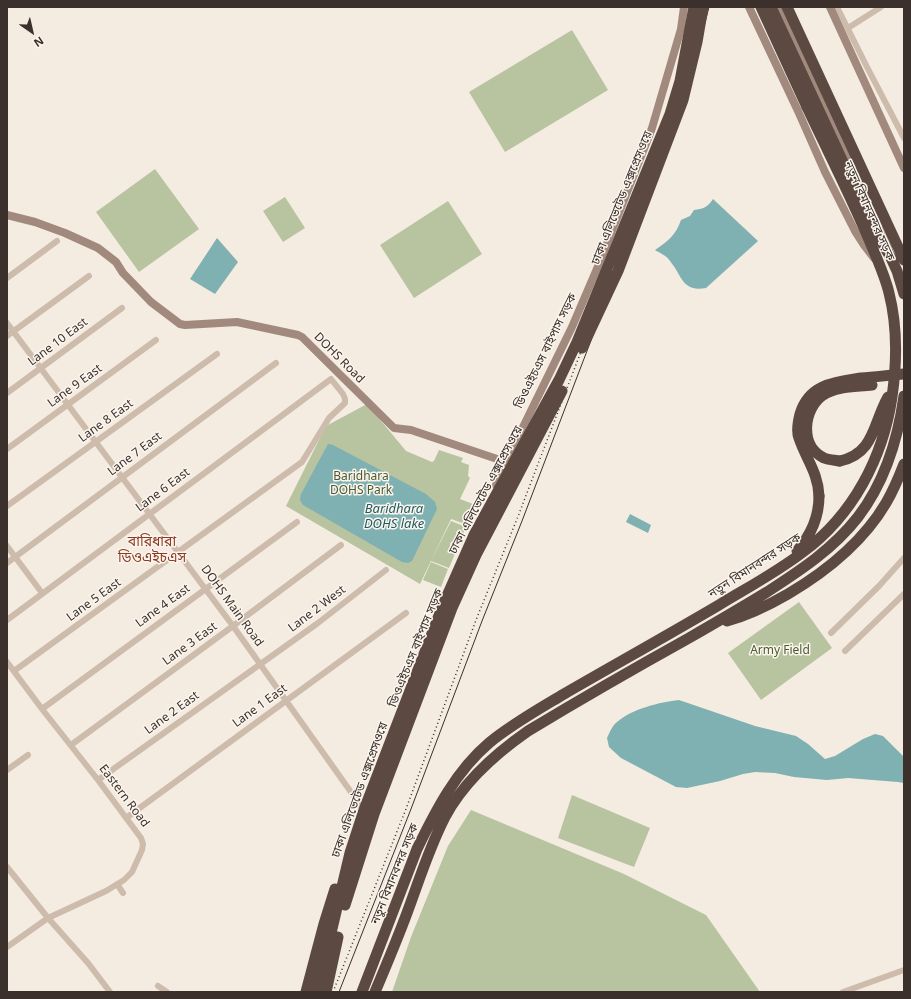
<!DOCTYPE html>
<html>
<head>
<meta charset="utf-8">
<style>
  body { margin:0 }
  #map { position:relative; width:911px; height:999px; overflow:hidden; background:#f4ebe1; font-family:"Noto Sans",sans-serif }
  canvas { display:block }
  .frame { position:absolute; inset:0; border:8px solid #3b302b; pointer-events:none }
  .north { position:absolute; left:12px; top:12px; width:40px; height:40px; -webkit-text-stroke:3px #fbf5ee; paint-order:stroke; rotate:146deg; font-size:11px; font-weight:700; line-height:16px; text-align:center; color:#3b302b }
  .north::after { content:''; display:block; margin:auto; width:14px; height:18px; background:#3b302b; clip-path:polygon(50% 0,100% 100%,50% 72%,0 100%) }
</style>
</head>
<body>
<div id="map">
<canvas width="911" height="999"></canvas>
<div class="frame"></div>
<div class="north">N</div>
</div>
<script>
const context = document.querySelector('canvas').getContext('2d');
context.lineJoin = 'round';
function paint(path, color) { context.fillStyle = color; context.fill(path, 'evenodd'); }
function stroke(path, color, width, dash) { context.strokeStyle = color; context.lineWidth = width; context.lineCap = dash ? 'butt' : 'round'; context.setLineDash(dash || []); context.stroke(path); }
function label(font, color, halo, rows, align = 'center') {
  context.font = font + ' "Noto Sans","Noto Sans Bengali",sans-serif'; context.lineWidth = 3; context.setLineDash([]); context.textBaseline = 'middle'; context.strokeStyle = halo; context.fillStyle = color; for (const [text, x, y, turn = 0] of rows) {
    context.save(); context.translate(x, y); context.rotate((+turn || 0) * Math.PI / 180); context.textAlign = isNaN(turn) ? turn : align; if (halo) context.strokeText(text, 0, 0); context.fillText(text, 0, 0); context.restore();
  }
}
paint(new Path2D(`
  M572 30 608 90 505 152 469 92Z
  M155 169 199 229 139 272 96 212Z
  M285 197 305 228 283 242 263 211Z
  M448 201 482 254 414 298 380 245Z
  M367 404 406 451 432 462 434 461 439 450 463 458 461 462 469 465 468 476 470 478 460 499 473 504 465 524 451 519 420 584 286 506 326 426Z
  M451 521 466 527 449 568 431 561Z
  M431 562 448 569 441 587 423 580Z
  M799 602 832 648 761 700 728 653Z
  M572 795 650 828 634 867 558 838Z
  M471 810 624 874 706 915 760 992H392L411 937 448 846Z`), '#b8c4a0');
paint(new Path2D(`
  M713 199 758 241 706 288C682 292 683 277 670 261 667 256 660 253 655 250 667 242 676 235 681 220L690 216 694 210C703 209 708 207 713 199Z
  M217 238 238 262 215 294 190 279Z
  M328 444 333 445 426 494 435 502 437 509 412 561 408 563 402 562 303 505 300 500 301 494Z
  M630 514 651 525 648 533 626 522Z
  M679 700 755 726 796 736 808 744 825 759 835 756 863 739 875 734 883 736 904 757V783L898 782 848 778 827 780 794 777 775 773 755 772 743 774 720 781 687 788 676 787 621 758 609 747 607 738C610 732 612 726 617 722 632 709 660 702 679 700Z`), '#7fb0b2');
stroke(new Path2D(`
  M837 7 867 67 904 138
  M848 28 881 7
  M7 278 57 241
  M7 323 233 626 363 809
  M7 336 89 276
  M7 393 122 308
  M7 449 156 340
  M7 506 217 354
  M7 546 42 593
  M7 563 276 363
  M7 620 331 379 343 394 345 399V403L329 418 302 462 14 671
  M831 633 879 586 904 558
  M845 651 904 594
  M7 662 42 709 98 780 141 838 143 844 142 850 132 872 124 880 106 891 48 918 7 947
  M42 709 297 522
  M71 745 233 626 341 545
  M7 770 28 755
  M98 780 318 623 386 570
  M126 818 406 613
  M7 867 48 918 88 963 110 992
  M117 884 123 893
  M158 986 167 992
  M843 992 904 970`), '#cdbbac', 6);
stroke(new Path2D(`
  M749 7 798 111 825 172 855 231 864 245 874 258
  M778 7 876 215 887 242 889 250
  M830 7 904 168
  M7 215 35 222 65 233 98 248 116 262 123 273 151 302 180 324 185 325 237 322 298 335 302 337 394 428 411 430 506 462
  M496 485 506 462 572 327 599 264 652 128 681 29 684 7`), '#a18a7d', 8);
stroke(new Path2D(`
  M787 7 904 260
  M874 229 891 258 897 271 904 294
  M840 461C875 453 873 423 888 397
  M797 551C811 535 819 517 819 496
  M727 621C749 615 769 605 788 594 827 571 863 542 886 503 893 491 899 477 904 464
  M362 992 417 849C436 810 456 771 489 743 512 724 539 709 564 694 616 664 668 635 719 605 747 588 777 572 803 552 853 515 883 458 892 397 897 362 898 328 889 293 885 276 877 259 870 242 851 196 828 152 807 107
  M375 992C386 966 397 940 407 913 419 881 429 848 445 817 464 781 495 754 528 731 581 699 635 668 689 638 715 623 741 608 767 592 801 570 833 549 858 517 884 483 898 439 904 396`), '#5c4a42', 11);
stroke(new Path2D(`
  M339 992 411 809 482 621 522 521 629 241 697 54 709 7`), '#3b302b', 1);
stroke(new Path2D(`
  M333 992 406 809 476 620 517 519 624 239 694 51 705 7`), '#3b302b', 1.5, [1, 3]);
stroke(new Path2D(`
  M761 7 807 107
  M771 7 874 229
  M582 348 618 271 683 100 697 42 703 7
  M840 461C835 460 829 460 824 458 799 446 803 409 823 395 837 386 856 387 872 385
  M819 496C818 472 806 459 799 438 796 431 798 422 800 414 809 384 835 382 861 378 876 377 890 375 904 374
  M345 905 374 814 452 608 476 555 562 391
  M306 992 324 924 335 889
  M317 992 350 853 364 810 443 605 474 535 559 380 577 342 670 114 680 81 694 7
  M326 992 338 937`), '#5c4a42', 11);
label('12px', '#3b302b', '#fbf5ee', [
  ["ঢাকা এলিভেটেড এক্সপ্রেসওয়ে",622,198,-68],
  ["নতুন বিমানবন্দর সড়ক",869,211,66],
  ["Lane 10 East",58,342,-37],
  ["ডিওএইচএস বাইপাস সড়ক",546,351,-64],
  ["DOHS Road",339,358,45],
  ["Lane 9 East",75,386,-36],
  ["Lane 8 East",106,421,-36],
  ["Lane 7 East",135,454,-37],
  ["Lane 6 East",163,490,-37],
  ["ঢাকা এলিভেটেড এক্সপ্রেসওয়ে",486,490,-62],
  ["নতুন বিমানবন্দর সড়ক",755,566,-33],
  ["Lane 5 East",94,600,-36],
  ["Lane 4 East",163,606,-36],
  ["DOHS Main Road",232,606,54],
  ["Lane 2 West",317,609,-37],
  ["Lane 3 East",190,644,-36],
  ["ডিওএইচএস বাইপাস সড়ক",416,648,-68],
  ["Lane 1 East",260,706,-36],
  ["Lane 2 East",172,713,-36],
  ["ঢাকা এলিভেটেড এক্সপ্রেসওয়ে",360,790,-70],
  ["Eastern Road",124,796,53],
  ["নতুন বিমানবন্দর সড়ক",395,874,-68]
]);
label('12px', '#4a5a2e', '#fbf5ee', [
  ["Baridhara",361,477],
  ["DOHS Park",361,491],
  ["Army Field",780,651]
]);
label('italic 13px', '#1f5a5e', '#fbf5ee', [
  ["Baridhara",394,509],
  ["DOHS lake",394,524]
]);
label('14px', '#8c3b22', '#fbf5ee', [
  ["বারিধারা",152,542],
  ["ডিওএইচএস",152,558]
]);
</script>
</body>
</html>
